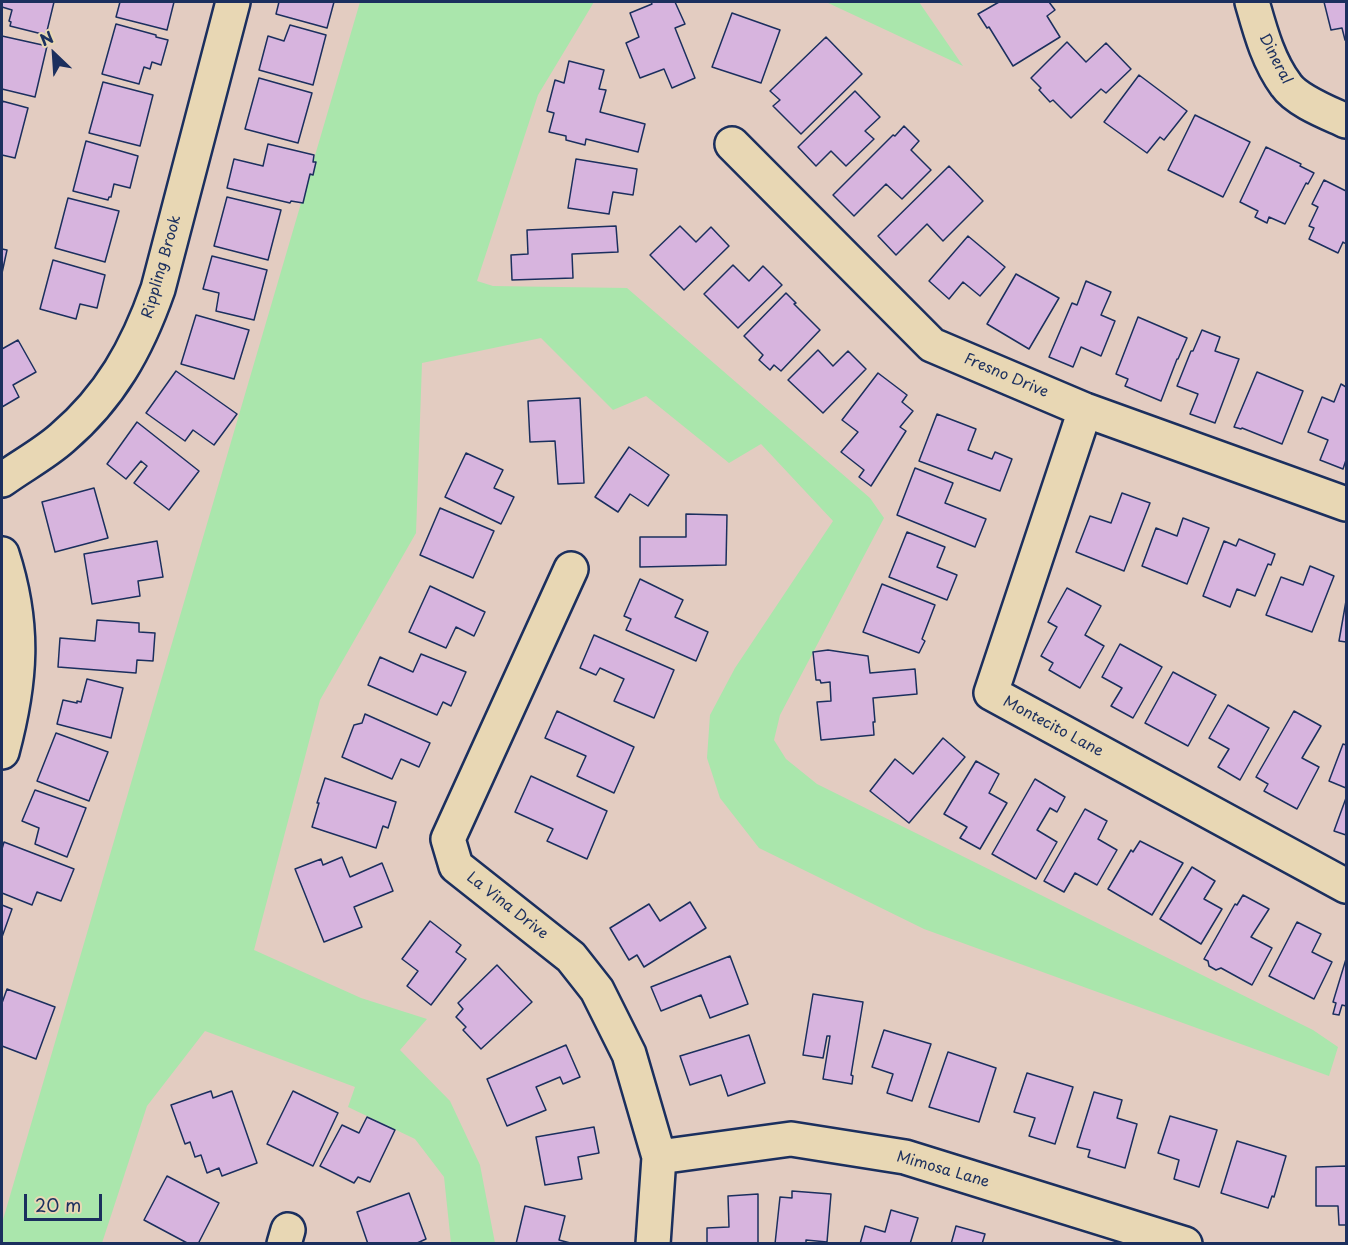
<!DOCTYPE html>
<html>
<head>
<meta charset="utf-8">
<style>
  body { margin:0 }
  #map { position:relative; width:1348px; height:1245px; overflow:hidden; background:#e3ccc1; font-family:"Playpen Sans",sans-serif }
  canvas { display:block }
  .frame { position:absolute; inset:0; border:3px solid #1b2f5e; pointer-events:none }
  .north { position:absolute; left:24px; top:24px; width:60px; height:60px; -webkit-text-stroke:4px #e8d7b4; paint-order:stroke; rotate:335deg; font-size:16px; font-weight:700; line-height:24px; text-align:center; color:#1b2f5e }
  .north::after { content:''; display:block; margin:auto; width:21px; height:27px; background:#1b2f5e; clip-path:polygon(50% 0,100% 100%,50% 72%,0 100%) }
  .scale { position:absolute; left:24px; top:1194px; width:78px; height:27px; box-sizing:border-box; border:3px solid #1b2f5e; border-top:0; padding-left:8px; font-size:18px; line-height:21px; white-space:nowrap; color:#1b2f5e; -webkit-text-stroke:4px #e8d7b4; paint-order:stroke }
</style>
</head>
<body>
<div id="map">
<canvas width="1348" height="1245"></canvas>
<div class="frame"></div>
<div class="north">N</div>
<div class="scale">20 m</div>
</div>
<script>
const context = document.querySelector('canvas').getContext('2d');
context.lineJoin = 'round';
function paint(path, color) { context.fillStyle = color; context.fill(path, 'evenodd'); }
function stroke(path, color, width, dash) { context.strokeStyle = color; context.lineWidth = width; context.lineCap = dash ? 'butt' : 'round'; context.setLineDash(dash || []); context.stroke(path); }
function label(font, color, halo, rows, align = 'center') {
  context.font = font + ' "Playpen Sans",sans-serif'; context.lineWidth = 5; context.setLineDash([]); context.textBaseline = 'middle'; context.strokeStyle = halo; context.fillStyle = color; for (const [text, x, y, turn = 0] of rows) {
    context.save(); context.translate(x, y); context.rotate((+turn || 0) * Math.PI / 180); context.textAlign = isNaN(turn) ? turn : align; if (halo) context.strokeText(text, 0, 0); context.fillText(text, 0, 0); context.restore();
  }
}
paint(new Path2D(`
  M360 2H594L538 95 477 281 493 286 627 288 870 498 884 518 780 715 774 740 786 759 817 784 1313 1030 1338 1047 1329 1076 924 929 759 848 720 798 707 758 710 715 735 668 833 521 761 444 729 463 646 396 613 410 541 338 422 363 416 533 320 700 254 950 361 998 427 1019 400 1050 450 1101 480 1165 495 1243H451L444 1177 415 1139 348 1107 355 1087 205 1031 147 1106 102 1243H2V1223Z
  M826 2H919L963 66Z`), '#aae6ac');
const building = new Path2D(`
  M2 2H54L46 35 10 26 11 22 9 21 12 10 2 7Z
  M120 2H174L167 30 116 17Z
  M279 2H334L327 28 276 14Z
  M651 2H675L685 24 675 28 695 78 672 88 664 69 640 78 626 43 639 37 630 13 652 4Z
  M999 2H1049L1055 10 1047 16 1060 37 1013 66 989 27 987 28 978 14Z
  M1324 2H1346V40H1345L1342 28 1331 30Z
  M732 13 780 30 761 83 712 67Z
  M116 24 156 35V37L168 40 161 65 152 62 150 69 144 67 139 84 102 74Z
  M290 25 326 35 313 85 259 70 268 36 284 41Z
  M2 36 47 46 35 97 2 89Z
  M826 37 862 74 801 134 773 106 780 100 770 91Z
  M1067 42 1086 62 1106 43 1131 69 1106 93 1101 89 1071 118 1053 100 1050 102 1039 90 1041 88 1031 78Z
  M569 61 604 70 599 89 606 90 600 112 645 124 638 152 586 139 585 145 566 140V136L549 132 554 113 547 111 555 80 564 83Z
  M1139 75 1187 111 1164 140 1160 137 1147 153 1104 122Z
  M259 78 312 93 298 143 245 129Z
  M103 82 153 95 140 146 89 133Z
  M855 91 880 117 865 131 874 139 846 166 831 151 816 166 798 147Z
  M2 101 28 108 15 158 2 155Z
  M1195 115 1250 142 1223 197 1168 170Z
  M904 126 919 141 911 150 931 170 902 199 886 184 854 216 833 195 893 135 895 136Z
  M86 141 138 156 130 188 114 184 111 197H109L108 200 73 191Z
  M268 144 314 155 313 162H316L313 175 310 174 303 203 291 201 290 203 227 188 234 159 263 166Z
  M1266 147 1301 164 1300 166 1314 173 1308 184 1306 183 1285 224 1269 217 1267 223 1255 217 1258 211 1240 202Z
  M576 159 637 169 633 195 613 192 609 214 568 208Z
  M949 166 983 201 943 241 927 224 896 255 878 236Z
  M1324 180 1346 191V244L1343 242 1338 253 1309 239 1314 228 1309 226 1318 207 1312 204Z
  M227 197 281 210 268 260 214 246Z
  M68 198 119 211 105 262 55 248Z
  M616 226 618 252 572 254 573 278 512 280 511 255 528 254 527 230Z
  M680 226 696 242 711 227 729 246 684 290 650 255Z
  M968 236 1005 267 980 296 963 282 949 299 929 281Z
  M2 249 7 250 2 273Z
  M212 256 267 270 254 320 216 311 219 293 203 289Z
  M53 260 105 275 97 308 80 304 76 319 40 309Z
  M733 265 749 281 763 266 782 285 738 328 704 294Z
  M1016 274 1059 298 1029 349 987 324Z
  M1086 281 1111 292 1101 315 1115 321 1101 356 1081 347 1073 367 1049 357 1072 303 1077 305Z
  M786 293 796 303 794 304 820 330 781 371 774 365 770 370 759 360 763 355 744 336Z
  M196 315 249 330 234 379 181 364Z
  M1138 317 1187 338 1178 359H1177L1161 401 1125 386 1128 379 1116 374Z
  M1202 330 1220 337 1215 351 1239 359 1215 423 1190 414 1198 394 1177 386 1191 351H1193Z
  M18 340 36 372 13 385 19 397 2 407V349Z
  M818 350 833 366 848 351 866 369 823 413 788 380Z
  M176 371 237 414 214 445 193 430 185 441 146 413Z
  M1257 372 1303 391 1282 444 1242 428 1241 429 1234 427Z
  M878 373 907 395 902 402 913 411 900 427 906 431 871 486 859 477 864 470 841 452 858 432 842 420Z
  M1341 384 1346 387V460L1343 469 1320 460 1328 440 1308 432 1322 397 1334 402Z
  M580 398 584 483 558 484 555 441 530 442 528 401Z
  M937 414 976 429 968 450 992 459 995 452 1012 459 1000 491 919 461Z
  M137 422 199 471 169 510 134 483 147 466 141 461 126 479 107 464Z
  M629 447 669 475 648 506 630 494 618 512 595 497Z
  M466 453 503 470 494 488 514 497 501 524 445 497Z
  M915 468 953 483 945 503 986 519 975 547 897 515Z
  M94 488 108 538 55 552 42 502Z
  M1122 493 1150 503 1124 571 1076 552 1090 516 1111 523Z
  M440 508 494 531 473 578 420 555Z
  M686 514 727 515 726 565 640 567V537H686Z
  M1183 518 1209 528 1187 584 1142 566 1156 528 1177 536Z
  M907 532 945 547 937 567 957 575 947 600 889 577Z
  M1239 539 1275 554 1271 565 1268 564 1255 596 1237 589 1230 607 1203 596 1224 541 1236 546Z
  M157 541 163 577 138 581 140 596 92 604 84 554Z
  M1310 566 1334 576 1312 632 1266 615 1281 577 1303 585Z
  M640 579 683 600 675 617 708 632 696 661 626 630 631 619 624 616Z
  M882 584 935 605 922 639 925 641 919 653 863 632Z
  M430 586 485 612 474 636 456 627 446 648 409 632Z
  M1067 588 1101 606 1085 635 1104 646 1080 688 1049 670 1053 663 1041 656 1057 627 1048 622Z
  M1346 601V642L1339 641Z
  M97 620 139 623V632L155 633 153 661 137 660 136 673 58 667 60 638 95 641Z
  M594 635 674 670 654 718 614 701 624 679 600 668 596 675 580 668Z
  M1120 644 1162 667 1133 718 1111 706 1122 688 1102 677Z
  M828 650 868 656 870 673 915 669 917 694 873 698 875 722H873L874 735 821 740 817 702 831 701 830 682 821 683 820 680H816L813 652Z
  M421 654 466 672 451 706 443 702 437 715 368 685 380 657 413 672Z
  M1173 672 1216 695 1188 746 1145 723Z
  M87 679 123 688 111 738 57 724 63 700 77 703V701L81 702Z
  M1228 705 1269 728 1240 780 1218 767 1229 749 1209 738Z
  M557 711 634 747 614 793 577 776 586 756 545 738Z
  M1294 711 1321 726 1302 758 1319 767 1297 809 1264 791 1268 784 1256 777Z
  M365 714 430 743 419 767 401 759 392 779 342 757 354 725 362 723Z
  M56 733 108 752 89 801 37 781Z
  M943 738 965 757 909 823 870 791 895 759 913 774Z
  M1343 744 1346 745V788L1329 781Z
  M976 761 999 774 989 793 1007 803 980 849 960 838 967 827 944 814Z
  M531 776 607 811 587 859 547 841 553 829 515 812Z
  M325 778 396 802 388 828 383 826 376 848 312 827 319 803H317Z
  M1035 779 1065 797 1057 812 1050 808 1037 830 1057 842 1036 879 992 854Z
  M35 790 86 808 67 857 35 844 39 828 22 821Z
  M1346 798V835L1334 831Z
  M1085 809 1107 821 1098 839 1117 850 1097 885 1075 873 1064 892 1044 881Z
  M1140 841 1183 863 1152 915 1108 889 1131 850 1133 852Z
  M4 842 74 869 61 901 37 892 32 905 2 893V849Z
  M342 857 350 877 382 863 393 891 354 907 362 927 324 942 295 869 321 859 323 865Z
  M1192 867 1215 881 1204 899 1222 909 1201 944 1160 919Z
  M1243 895 1269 909 1251 937 1272 948 1252 985 1221 968 1216 970 1209 966 1208 961 1204 959 1235 904 1237 905Z
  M690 902 706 928 644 967 637 955 629 960 610 928 649 904 660 921Z
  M2 905 12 909 2 937Z
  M430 921 461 945 456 952 466 959 431 1005 407 986 418 971 402 959Z
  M1297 922 1321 934 1312 952 1332 962 1314 999 1269 976Z
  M730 956 748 1004 710 1018 701 995 661 1011 651 987Z
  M1346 959V1006L1342 1005 1339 1015 1333 1014 1336 1003 1333 1002Z
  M497 965 532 1002 481 1049 463 1030 466 1027 456 1017 463 1009 458 1003Z
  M7 989 55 1007 36 1059 2 1046V1003Z
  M813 994 863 1002 851 1075 853 1076 852 1084 823 1079 830 1036H827L823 1058 803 1055Z
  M884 1030 931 1044 912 1101 887 1093 893 1074 872 1067Z
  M749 1035 765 1083 728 1096 721 1075 690 1085 680 1056Z
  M566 1045 580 1077 563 1084 560 1077 536 1087 546 1110 507 1126 487 1079Z
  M948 1052 996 1068 979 1122 929 1107Z
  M1027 1073 1073 1087 1055 1144 1029 1136 1035 1118 1014 1112Z
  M211 1091 213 1098 232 1091 257 1163 222 1176 219 1168 207 1173 201 1155 195 1157 190 1142 185 1144 171 1105Z
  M293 1091 338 1113 313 1166 267 1144Z
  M1094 1092 1122 1100 1117 1118 1137 1124 1125 1168 1088 1157 1090 1150 1077 1147Z
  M1170 1116 1217 1130 1199 1187 1174 1179 1179 1160 1158 1153Z
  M367 1117 395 1130 370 1182 358 1177 354 1183 320 1166 342 1125 359 1133Z
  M594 1127 599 1153 578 1157 582 1179 545 1185 536 1137Z
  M1237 1141 1286 1156 1274 1197 1272 1196 1268 1208 1221 1193Z
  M1346 1166V1225H1339L1338 1206H1316V1167Z
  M167 1176 219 1203 198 1244H189L144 1220Z
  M792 1191 831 1194 827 1242 806 1240V1244H775L780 1197 792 1198Z
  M409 1193 426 1239 415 1244H368L357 1212Z
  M758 1194V1244H707V1228L729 1227 728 1196Z
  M525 1206 565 1216 559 1240 574 1244H516Z
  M891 1210 918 1218 910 1244H860L865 1226 885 1232Z
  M956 1226 985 1234 982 1244H951Z`);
paint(building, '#d7b4de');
stroke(building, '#1b2f5e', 1.5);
const minor = new Path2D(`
  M1252 2C1260 30 1268 61 1286 85 1297 101 1329 113 1346 121
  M732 144 932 345 1085 410 1346 504
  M1085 410 991 693 1346 886
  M2 480C21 466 44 454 62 438 110 397 137 349 158 289L233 2
  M2 554C25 625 21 681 2 752
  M571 569 448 839 456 866 571 957 597 990 629 1054 659 1157 653 1244
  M659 1157 791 1139 905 1157 1185 1244
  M284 1244 288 1230`);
stroke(minor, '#1b2f5e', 38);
stroke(minor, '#e8d7b4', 33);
label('15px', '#1b2f5e', '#e8d7b4', [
  ["Dineral",1275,59,63],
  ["Rippling Brook",162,267,-74],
  ["Fresno Drive",1006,376,23],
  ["Montecito Lane",1053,727,28],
  ["La Vina Drive",507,906,38],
  ["Mimosa Lane",943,1170,16]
]);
</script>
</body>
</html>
